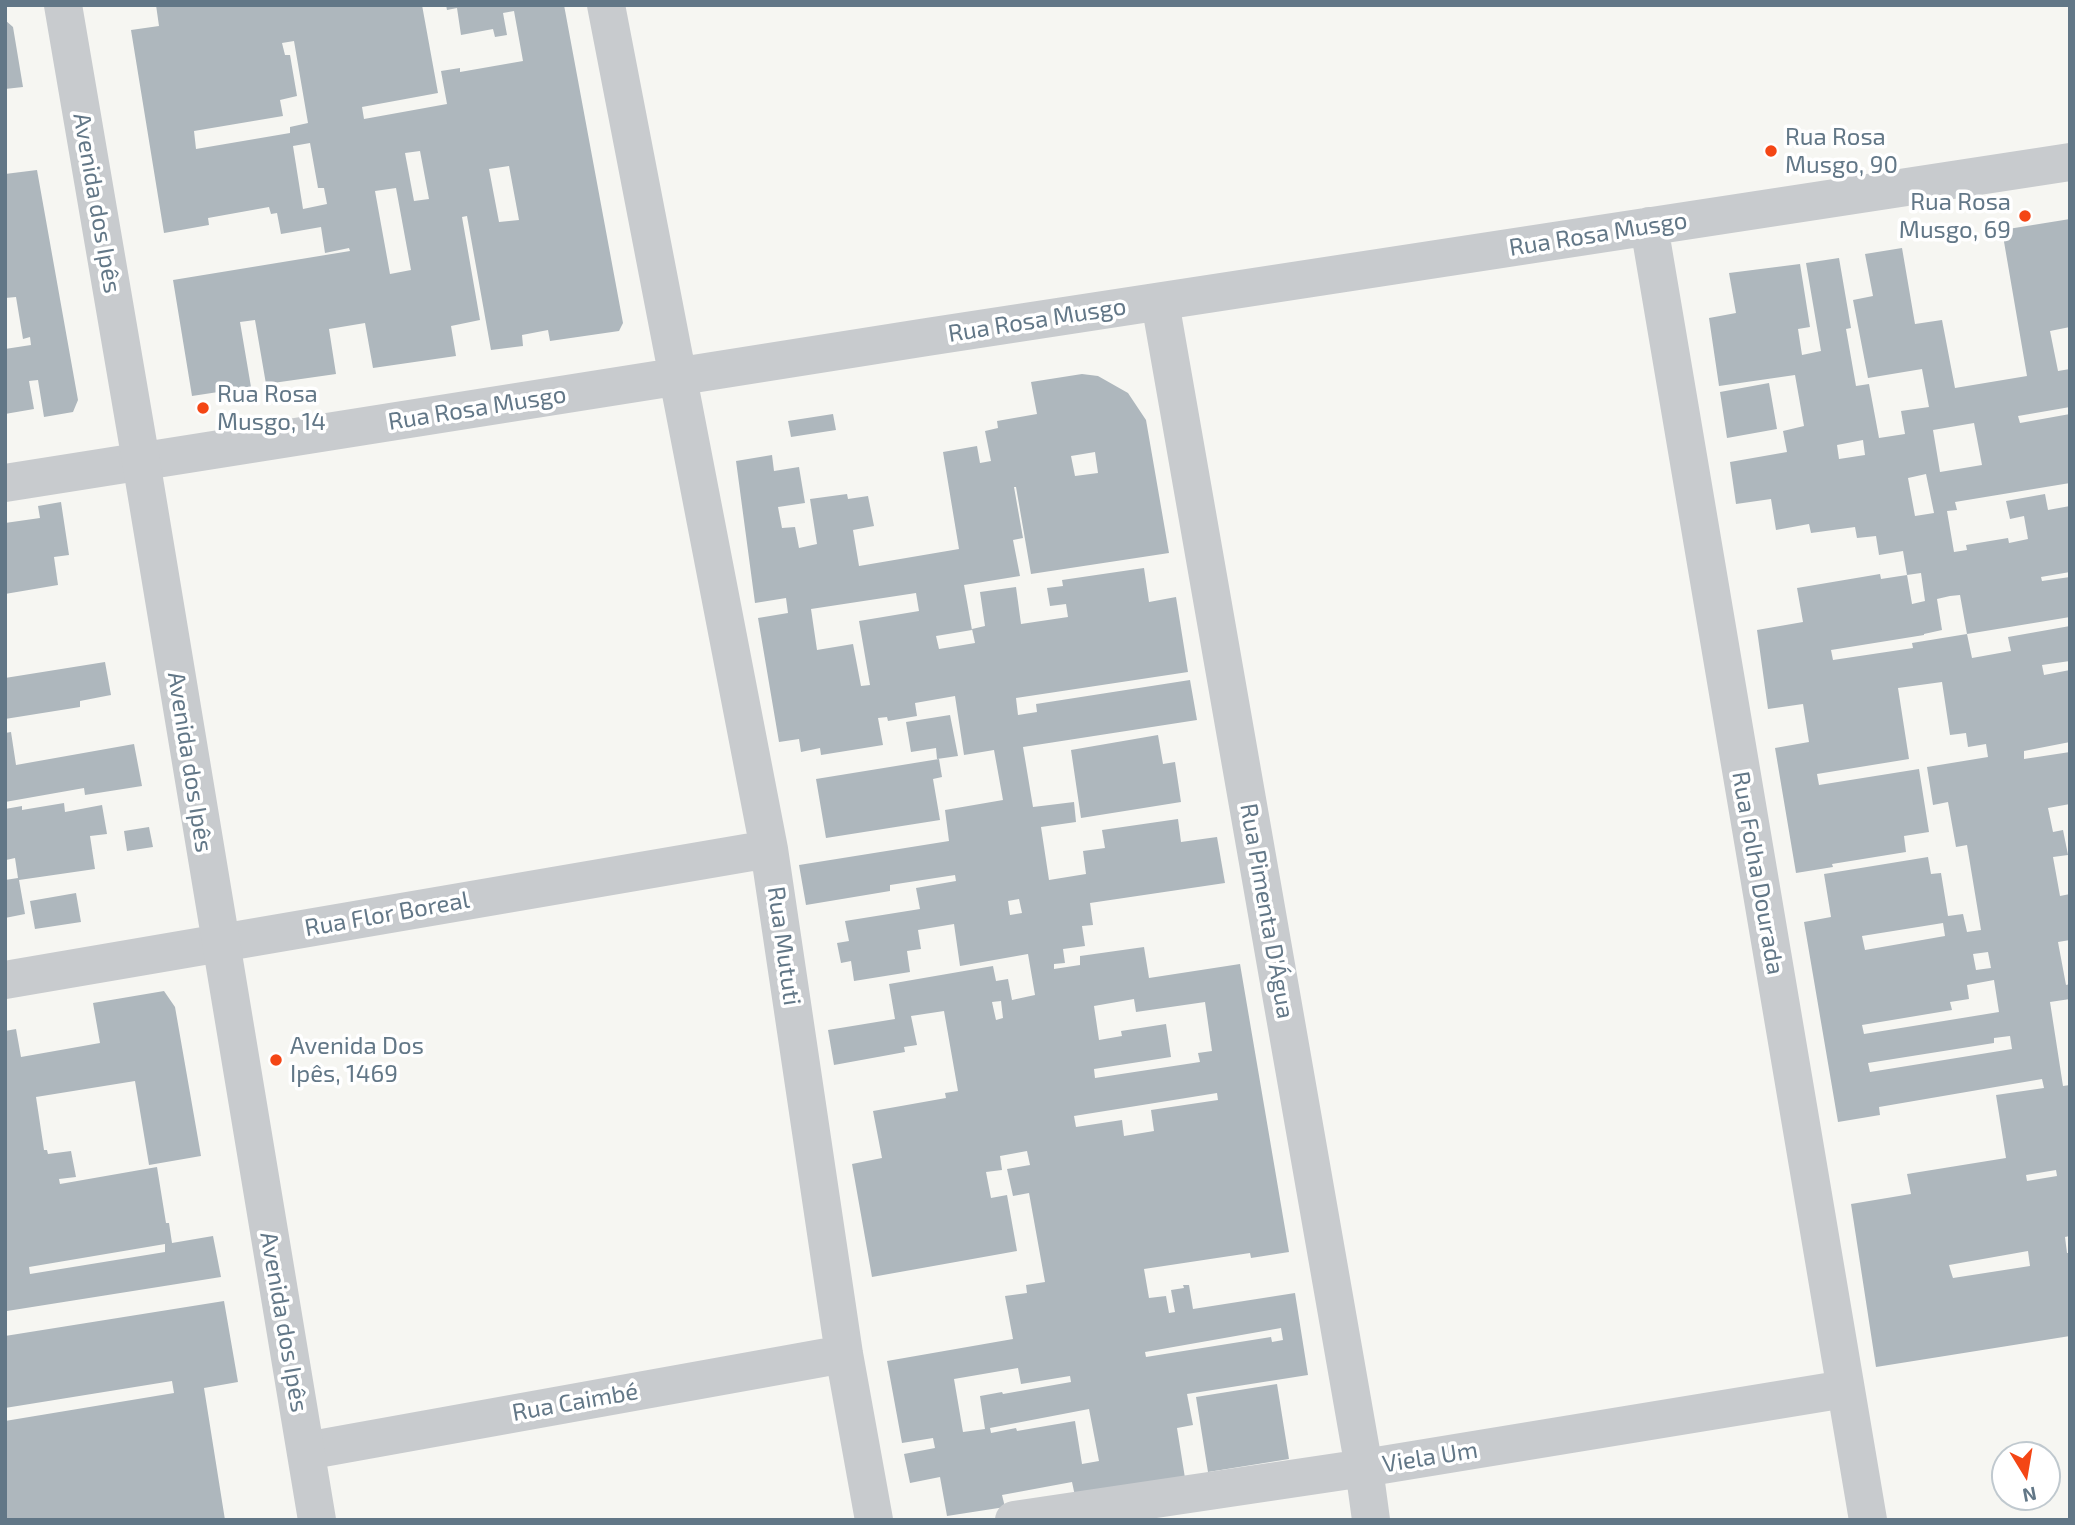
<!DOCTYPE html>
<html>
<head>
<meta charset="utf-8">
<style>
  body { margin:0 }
  #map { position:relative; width:2075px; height:1525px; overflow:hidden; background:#f6f6f2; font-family:"Exo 2",sans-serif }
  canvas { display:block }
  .frame { position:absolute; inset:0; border:7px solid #627787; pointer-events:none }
  .north { position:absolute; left:1991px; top:1441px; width:70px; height:70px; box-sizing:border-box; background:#fff; border:2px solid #c0c9cf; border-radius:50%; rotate:169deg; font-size:19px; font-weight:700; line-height:28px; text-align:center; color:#627787 }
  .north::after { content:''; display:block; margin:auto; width:24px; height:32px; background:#f44615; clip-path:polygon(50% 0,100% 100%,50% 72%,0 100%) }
</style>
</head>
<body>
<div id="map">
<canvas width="2075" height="1525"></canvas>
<div class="frame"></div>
<div class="north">N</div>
</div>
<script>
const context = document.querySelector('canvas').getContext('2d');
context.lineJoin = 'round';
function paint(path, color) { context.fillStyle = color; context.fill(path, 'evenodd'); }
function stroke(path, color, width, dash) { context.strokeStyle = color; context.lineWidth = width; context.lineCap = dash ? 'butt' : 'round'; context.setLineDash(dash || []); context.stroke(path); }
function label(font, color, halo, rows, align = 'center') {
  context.font = font + ' "Exo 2",sans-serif'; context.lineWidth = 7; context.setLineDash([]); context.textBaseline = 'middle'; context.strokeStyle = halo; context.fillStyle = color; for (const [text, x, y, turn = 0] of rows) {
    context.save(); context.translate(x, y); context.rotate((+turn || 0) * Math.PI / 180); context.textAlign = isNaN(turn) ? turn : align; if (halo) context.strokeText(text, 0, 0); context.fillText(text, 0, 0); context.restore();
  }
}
paint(new Path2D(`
  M156 5H422L438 93 362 107 364 119 447 104 441 71 460 68V72L523 61 514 11 503 13 507 35 495 37 493 29 461 35 457 8 447 10 446 5H564L623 323 619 331 550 341 548 330 522 335 523 346 491 350 467 216 462 217 480 320 451 326 456 356 373 368 365 323 329 329 336 374 266 384 255 320 240 322 251 387 192 396 173 280 350 251 349 248 325 253 321 227 281 234 277 213 271 214 269 207 208 218 209 225 164 233 131 30 159 26ZM294 41 308 123 290 127V133L196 149 194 131 283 116 280 100 297 96 290 55H285L282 43ZM310 143 318 188H324L327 204 303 209 293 146ZM420 151 429 199 414 201 405 153ZM509 166 519 220 499 222 489 169ZM396 188 411 270 390 274 375 191Z
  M5 20 13 27 23 87 5 89Z
  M37 170 78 400 73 412 44 417 38 380 29 381 34 409 5 414V349L31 345 30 337 23 339 16 297 5 298V174Z
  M2070 219V327L2050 331 2058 371 2070 369V407L2018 416 2020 423 2070 414V483L1955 502 1957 510 1947 511 1954 552 1967 550 1966 545 2008 538 2009 543 2028 539 2024 516 2010 519 2006 501 2045 494 2048 510 2070 506V572L2041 577 2042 581 2070 577V617L1967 634 1960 595 1950 596 1937 599 1942 630 1924 634V635L1831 650 1833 660 1913 648 1912 643 1967 634 1972 658 2011 651 2008 637 2070 626V661L2042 665 2044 675 2070 670V742L2024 751V759L2070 752V804L2048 808 2053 832 2063 830 2068 855 2053 857 2060 896 2070 894V940L2058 942 2066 985 2070 984V999L2050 1002 2063 1086 2070 1085V1124H2068L2070 1137V1236L2065 1237 2067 1253H2070V1336L1876 1367 1851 1204 1911 1194 1907 1174 2006 1158 1996 1095 2044 1088 2042 1079 1879 1107 1880 1115 1838 1122 1804 922 1831 917 1824 874 1928 857 1931 874 1941 873 1948 916 1963 914 1967 932 1981 930 1967 845 1956 847 1948 802 1933 805 1927 767 1988 757 1986 744 1968 747 1966 733 1950 735 1942 682 1898 688 1909 759 1817 774 1819 785 1919 769 1929 832 1904 836 1906 852 1832 864 1833 867 1796 873 1775 748 1809 742 1803 704 1768 709 1757 630 1803 622 1797 588 1880 574 1881 579 1907 575 1912 604 1925 601 1921 573 1907 575 1903 551 1879 555 1876 536 1857 538 1855 527 1811 533 1809 524 1776 530 1771 499 1736 504 1730 462 1787 452 1783 431 1804 426 1795 375 1719 386 1709 318 1736 313 1729 273 1800 264 1810 327 1798 329 1802 355 1821 351 1806 263 1839 258 1851 328 1846 329 1856 386 1869 384 1879 438 1905 434 1901 411 1929 407 1922 369 1868 378 1853 300 1873 296 1865 254 1902 248 1915 324 1942 320 1955 388 2027 376 2002 230ZM1974 423 1982 465 1940 472 1933 430ZM1863 440 1865 455 1839 459 1837 445ZM1926 474 1934 513 1915 516 1908 478ZM1943 923 1945 936 1865 950 1862 936ZM1988 952 1991 968 1976 970 1973 954ZM1994 980 1999 1012 1864 1034 1862 1025 1952 1010 1950 1002 1969 999 1967 985ZM2010 1036 2012 1049 1870 1072 1868 1063 1994 1043V1038ZM2056 1170 2057 1176 2027 1181 2026 1175ZM2028 1251 2030 1266 1953 1278 1951 1272 1949 1265Z
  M1082 374 1098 376 1128 393 1146 420 1169 553 1031 574 1016 487H1014L1023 538 1013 540 1020 576 964 585 972 630 936 636 939 649 975 643 972 629 985 626 980 592 1016 587 1021 624 1068 617 1066 604 1050 606 1047 588 1063 586 1062 580 1144 568 1149 602 1176 597 1188 672 1016 698 1018 715 1037 712 1036 704 1190 680 1197 720 1023 747 1033 807 1074 802 1076 822 1041 827 1049 880 1086 874 1083 851 1105 848 1102 830 1178 819 1181 842 1217 837 1225 883 1090 903 1093 925 1082 926 1085 946 1063 949 1065 963 1054 964V969L1080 965V956L1144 947 1149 978 1240 964 1289 1252 1251 1258 1250 1253 1144 1269 1149 1298 1166 1296 1169 1313 1175 1312 1171 1290 1184 1288 1183 1285H1189L1193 1309 1295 1293 1308 1375 1187 1394 1193 1425 1177 1428 1185 1478 1075 1496 1072 1482 1002 1495 1005 1507 947 1516 940 1477 910 1483 904 1454 935 1448 933 1438 902 1443 887 1361 1013 1339 1005 1296 1027 1293 1026 1285 1045 1282 1029 1193 1013 1196 1007 1169 1030 1165 1027 1151 1000 1156 1002 1170 986 1172 991 1198 1007 1195 1017 1251 872 1277 852 1164 882 1158 873 1111 946 1098 945 1093 958 1091 944 1011 911 1016 917 1045 904 1047 905 1052 834 1065 828 1030 895 1019 889 984 993 966 996 981 1008 979 1012 1000 1035 995 1028 954 960 966 954 924 918 930 921 949 907 951 910 972 854 981 851 961 841 963 837 943 849 941 845 921 920 909 916 888 956 881 955 875 890 885V891L806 905 799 865 949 841 945 810 1003 800 994 750 964 755 955 696 915 703 917 716 888 721 887 717 878 718 883 745 821 755 820 748 801 752 799 739 779 742 758 618 788 613 786 598 755 603 736 461 772 455 774 471 799 467 805 503 778 507 782 528 795 527 799 548 817 544 810 499 847 494 848 499 868 496 874 526 853 530 859 566 959 549 943 452 977 446 980 463 991 461 985 431 998 428 997 421 1037 414 1031 382ZM1095 452 1098 473 1075 476 1071 456ZM916 593 919 611 859 621 870 685 861 686 853 644 817 650 811 609ZM1019 899 1022 913 1010 915 1008 901ZM1134 999 1136 1012 1205 1002 1212 1051 1198 1053 1200 1062 1095 1078 1094 1069 1171 1057 1166 1024 1121 1031 1122 1036 1099 1040 1094 1006ZM1001 1001 1003 1018 996 1020 992 1002ZM1217 1093 1218 1100 1151 1110 1154 1131 1124 1136 1122 1120 1076 1127 1074 1116ZM1281 1328 1283 1340 1272 1342 1271 1337 1146 1357 1145 1352ZM1018 1368 1021 1384 1070 1376 1071 1382 1003 1394 1002 1392 980 1396 985 1429 963 1432 954 1379ZM1089 1409 1099 1461 1082 1464 1075 1421 1017 1431 1016 1428 991 1433 990 1428Z
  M1769 383 1777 429 1727 438 1720 392Z
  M833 414 836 430 791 437 788 421Z
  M61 502 69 555 54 557 58 585 5 594V523L40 518 38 506Z
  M105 662 111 695 80 701V707L5 719V678Z
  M950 715 958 756 937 759 936 748 911 752 906 722Z
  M11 732 16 765 134 744 142 786 85 795 84 788 5 802V733Z
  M1158 735 1163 764 1175 762 1181 802 1081 818 1071 750Z
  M939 759 942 777 933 779 940 820 826 838 816 779Z
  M64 803 65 812 102 805 107 834 90 836 95 869 19 880 25 914 5 918V880L18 878 15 858 6 860 5 856V809L22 806V810Z
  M149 827 153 847 127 851 124 831Z
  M76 893 81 922 35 929 30 901Z
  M164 991 175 1007 201 1156 149 1165 135 1081 36 1097 44 1150H47L48 1154 71 1151 76 1177 59 1179 60 1184 157 1167 166 1223H169L172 1243 213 1236 221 1277 7 1311 5 1300V1031L16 1029 21 1057 100 1043 93 1003ZM165 1244V1252L30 1274 29 1267Z
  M224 1301 238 1382 204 1388 225 1520H5V1421L174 1393 172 1381 5 1408V1336Z
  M1277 1384 1289 1459 1208 1472 1196 1397Z`), '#aeb7bd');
stroke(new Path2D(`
  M606 5 769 849 844 1354 874 1520
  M1649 226 1868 1520
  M1160 302 1364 1468 1371 1520
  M5 483 927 337 2070 162
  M5 980 769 849
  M306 1451 844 1354
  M1014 1520 1364 1468 1845 1389`), '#c8cbce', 38);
stroke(new Path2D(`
  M63 5 141 461 317 1520`), '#c8cbce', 38);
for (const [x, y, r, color] of [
  [1771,151,7,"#f44615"],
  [2025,216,7,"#f44615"],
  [203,408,7,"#f44615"],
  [276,1060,7,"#f44615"]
]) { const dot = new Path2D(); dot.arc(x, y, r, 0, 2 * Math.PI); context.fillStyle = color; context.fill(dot); stroke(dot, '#fff', 2.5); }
label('24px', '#627787', '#fff', [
  ["Rua Rosa",1785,137],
  ["Musgo, 90",1785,165],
  ["Rua Rosa",2011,202,"right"],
  ["Musgo, 69",2011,230,"right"],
  ["Rua Rosa",217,394],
  ["Musgo, 14",217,422],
  ["Avenida Dos",290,1046],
  ["Ipês, 1469",290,1074]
], 'left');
label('24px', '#627787', '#fff', [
  ["Avenida dos Ipês",97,203,80],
  ["Rua Rosa Musgo",1598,234,-9],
  ["Rua Rosa Musgo",1037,320,-9],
  ["Rua Rosa Musgo",477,408,-9],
  ["Avenida dos Ipês",190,762,81],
  ["Rua Folha Dourada",1758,873,80],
  ["Rua Pimenta D'Água",1267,911,80],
  ["Rua Flor Boreal",387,914,-10],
  ["Rua Mututi",784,946,82],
  ["Avenida dos Ipês",284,1322,80],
  ["Rua Caimbé",575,1402,-10],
  ["Viela Um",1430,1457,-9]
]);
</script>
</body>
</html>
